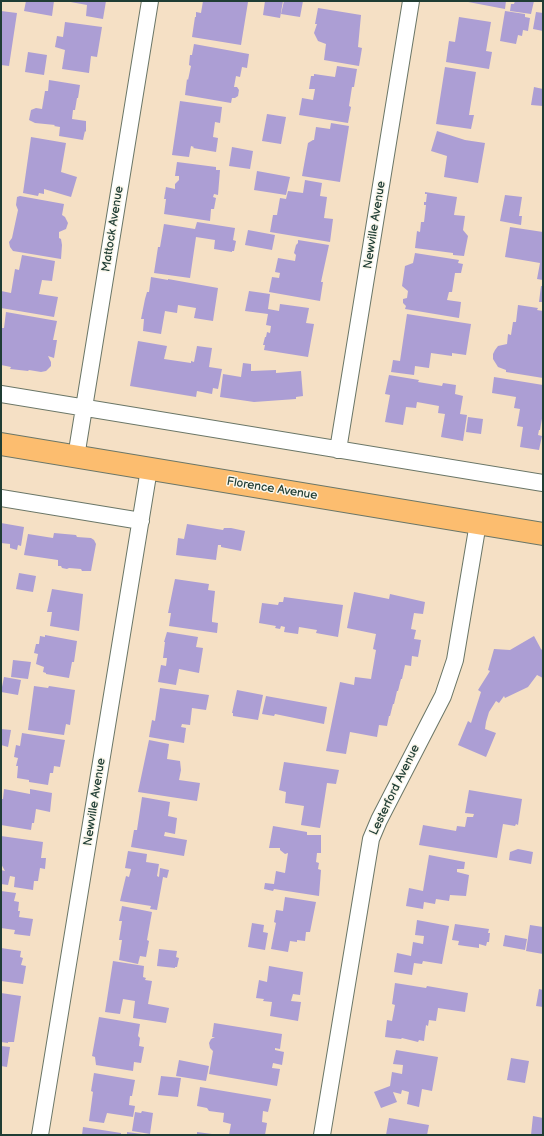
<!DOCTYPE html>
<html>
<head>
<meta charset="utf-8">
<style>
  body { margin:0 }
  #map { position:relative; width:544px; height:1136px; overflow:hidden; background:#f5e0c5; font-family:"Balsamiq Sans",sans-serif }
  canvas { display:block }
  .frame { position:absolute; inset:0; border:2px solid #1f3d34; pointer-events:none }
</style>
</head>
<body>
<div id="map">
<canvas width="544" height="1136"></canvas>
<div class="frame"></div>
</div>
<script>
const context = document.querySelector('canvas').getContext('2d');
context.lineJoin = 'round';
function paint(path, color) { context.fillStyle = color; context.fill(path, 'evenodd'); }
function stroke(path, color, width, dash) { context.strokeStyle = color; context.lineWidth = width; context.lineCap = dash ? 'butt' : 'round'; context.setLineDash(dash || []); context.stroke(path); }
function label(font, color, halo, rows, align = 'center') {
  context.font = font + ' "Balsamiq Sans",sans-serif'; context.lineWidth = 3; context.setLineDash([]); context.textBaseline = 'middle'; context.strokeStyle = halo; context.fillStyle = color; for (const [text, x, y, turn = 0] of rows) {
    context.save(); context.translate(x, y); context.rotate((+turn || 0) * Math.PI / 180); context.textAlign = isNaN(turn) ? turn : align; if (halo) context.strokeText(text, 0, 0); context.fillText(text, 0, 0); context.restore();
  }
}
paint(new Path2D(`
  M26 1H54L52 16 24 11Z
  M65 1H106L103 19 86 16 87 5Z
  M203 1 248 2 241 45 192 37 195 17H196V12L201 13Z
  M265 1H283L280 18 263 15Z
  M284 1H303L300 17 281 14Z
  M463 1H506L505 9Z
  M515 1H534L531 14 510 11 511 4H514Z
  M318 8 361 15 358 47 362 48 359 66 324 60 326 44 318 41 314 33 317 24H315Z
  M1 11 17 13 9 66 1 65Z
  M505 11 525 14V17L530 18 528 31 523 30 522 36 518 35 516 44 500 41Z
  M536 12 543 13V31L533 29Z
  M459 17 491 22 486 51 492 52 489 69 446 62 449 41 455 42Z
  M65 22 102 27 97 57 91 56 89 73 62 69 65 50 55 47 57 36 63 37Z
  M194 44 249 54 247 68 242 67 240 77 236 76 234 87H237L239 90 238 96 235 98H232L231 103 185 95 187 79 188 80 191 66 189 65 190 55H192Z
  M28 52 47 55 44 75 25 72Z
  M337 66 357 69 354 87H352L349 106 351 107 348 123 299 115 302 98 313 100 315 89H309L311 76H314V74L335 77Z
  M445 67 476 72 469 115H474L471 129 436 124Z
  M49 80 80 85 78 98H77L75 110H73L72 119 86 121V132L85 131 83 140 59 136 60 127 54 126 55 125 35 123 29 120 31 110 36 108 42 109 45 91H48Z
  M534 87 543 89V106L531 105Z
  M180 101 222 107 220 123 215 122 213 137 218 138 216 152 193 148 194 147 191 146 189 157 172 155Z
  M267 114 286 117 281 144 262 141Z
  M331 123 349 126 340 182 302 176 308 143 313 140H314L316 127 330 129Z
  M437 131 465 140 485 143 478 183 444 177 447 156 431 151Z
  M31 137 66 143 61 172 77 177 71 197 44 189V194L39 193 38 196 23 193Z
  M232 147 253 151 250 169 229 166Z
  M177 162 216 167V170H220L218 195 214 194 213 197 216 198 214 209H211L210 221 164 214 166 199H164L166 187 175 189V184L179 180V176H175Z
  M257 171 290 177 286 195 254 190Z
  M305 180 322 183 320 196 327 197 324 218 333 219 330 242 270 232 273 215H277L280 198 286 199 288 191 303 193Z
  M425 192 457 197 454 215 465 216 463 230 468 236 464 256 453 255V253L415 248 417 231 420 232 421 222H424L426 205H424V202H426L427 194H425Z
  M505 195 522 197 519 216H522L521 225 500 221Z
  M20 196 64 204 62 215 65 217 68 223 66 229 59 232V238L61 239 62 245 61 259 13 251 10 247 9 242 12 238 18 210 16 205 17 197Z
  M197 222 235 228 233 240 236 241 234 251H232V252L214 249 215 240 196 237 190 278 154 273 158 247H160L164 224 195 229Z
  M510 227 543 232V280L537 279 540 263 505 257Z
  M248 230 275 235 272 250 245 245Z
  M298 240 329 245 321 282H323L320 301 269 292 272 277 279 278 280 273 275 272 278 258 295 261 296 255 294 253 296 245 298 243Z
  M415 253 459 260 458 263 463 264 461 273H455L452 292H449L447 300 461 302 459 318 405 309 406 306 403 303V299L407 298 408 291 402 286 405 266 413 263Z
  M22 255 55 261 52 281 42 280 39 294 58 297 54 317 1 308V291L11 293 15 269 19 270Z
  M151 277 168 280V279L218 288 213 321 194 318 196 308 178 305 177 313 165 311 161 334 143 331 144 319H141L145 299 147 292H149Z
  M541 286H543V302H539Z
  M249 291 270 294 268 309 279 311 280 304 309 308 306 323 314 324 308 357 264 350 265 345H263L265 337H266L267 332 270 333 271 326 266 325 268 314 245 311Z
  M518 305 538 308 537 310 543 311V378L506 372V370L498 367 493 359V354L495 350 498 346 507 344 508 334 511 335 513 322H516Z
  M6 312 57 321 53 340H57L54 358 48 356 51 362V366L46 371 41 372 29 370 28 371 10 369 11 367 1 365V328H4Z
  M407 314 471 324 466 355 452 353V356L431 353 429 368 415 366 414 375 391 372 393 360 400 361Z
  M138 341 167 346 164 359 191 363V361L194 362 197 346 212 348 209 367 222 369 218 389 213 388 212 394 197 391 196 397 130 386Z
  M243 363 251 364V371L276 370V373L301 371 303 396 296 397V399L254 402 220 397 223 374 241 377Z
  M389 375 419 380 418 382 442 386 443 383 456 385 455 394 463 396 460 414 467 415 463 441 441 437 445 414 438 413 439 406 417 402 416 408 406 407 403 425 385 422 390 395 385 394Z
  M494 377 543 385V413L540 430H539L538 435 542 436 539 450 520 447 523 427 517 426 520 409 514 408 516 397 492 393Z
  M468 417 483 419 481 434 466 432Z
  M1 523 24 527 21 546 18 545 17 550 10 548V544L1 543Z
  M187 524 223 530 224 528H231L245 531 241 551 221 547V545H218L216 560 176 555 178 538 184 539Z
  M54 533 76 535 77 537 91 538 94 540 96 544 91 571H82L81 569 69 568 67 569 62 568 61 566H58V560L24 555 28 534 53 538Z
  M19 573 36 576 33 592 16 589Z
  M175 579 209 584 208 590 215 591 212 619V622L218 623 217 633 169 626 171 613H168Z
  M52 589 83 594 79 631 50 626 52 612H47Z
  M354 592 389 599 390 594 425 602 423 614 414 613 411 629 416 630 414 639 421 640 418 657 412 656 411 666 405 665 402 679H401L398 691H397L394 704H393L390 716H389L387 726 379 725 377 737 350 732 346 754 326 751 340 682 354 685 355 677 371 679 376 650 373 649 376 634 347 628Z
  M284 597 343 605 338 637 316 633 317 630 299 627 298 634 284 632 285 627 281 626 280 629 275 628 276 626 259 623 262 603 278 605 279 602H283Z
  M167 632 198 637 196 647 203 648 199 673 179 669 176 685 158 682 161 665 166 666 167 658H163L165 642H164Z
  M45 635 77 641 74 662H72L69 678 46 674V673L43 672 44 667 36 664 38 654 34 653 36 644H39L40 636 45 637Z
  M534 636 541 649 543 651V678L537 675 528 687 505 698 504 696 499 703 496 701 489 712 486 722 485 729 496 733 486 757 458 745 468 721 471 723 481 692 478 690 490 671 488 670 494 649 510 650Z
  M13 660 31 662 28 679 11 677Z
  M4 677 21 680 18 695 1 692Z
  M34 686 48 688 49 686 75 690 70 725 66 724 64 735 28 730Z
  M160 688 209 695 206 710 192 708 190 725 182 724 181 727 186 728 184 743 149 737 152 720 155 721Z
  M237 690 263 695 258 720 233 716V713H232Z
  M266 696 327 707 324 724 275 714 274 716 262 714Z
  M1 729 11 730 8 747 1 745Z
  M22 733 65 740 60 767 54 766 53 773H50L48 785 29 782V780L17 778 18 766H16L18 758 14 757 16 745 20 746Z
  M149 740 169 744 167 759 180 761 181 770 179 780 200 783 197 801 138 792Z
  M284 762 339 770 336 784 327 783 320 828 301 825 304 806 285 803 286 792 279 790Z
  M4 789 30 794V789L52 793 50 812 36 809 34 823H32L31 830 1 825V799H3Z
  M469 790 522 799 518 825 516 824 515 826 503 824 497 858 419 845 423 825 456 831 457 826 465 827 467 817H473L474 814 465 813Z
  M142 797 170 802 168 816 177 818 175 834 165 832 164 836 187 840 184 856 131 847 134 830H137Z
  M273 826 307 832V835H321V853H317L316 862 319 863 318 869 321 870 319 896 274 889 273 891 264 889 265 883 274 884 276 871 285 873 288 853 285 854 280 850V848H269Z
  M1 836 43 842 41 858H46L45 869 40 868 38 881H34L33 890 14 887 15 877 10 876 8 885 1 884V870L5 871 1 864Z
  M518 849 533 852 531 864 509 860 510 852Z
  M128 851 147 854 146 862 159 864 157 876 159 877 160 868 169 870 167 878 163 877 157 910 150 909 151 906 120 901 126 876 129 877 131 869 125 868Z
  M429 855 465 862 464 869H457V872L469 875 466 896 450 895 449 901 436 899 435 904 424 902 423 909 406 906 409 888 423 891Z
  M1 891 16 893 14 901 19 902 18 911H20L19 917 33 919 30 936 14 934 15 930 1 928Z
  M285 897 316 902 310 932H306L305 941 297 940V942L290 941 288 952 271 949 276 923 274 922 276 910 283 911Z
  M122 906 152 912 147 940 149 941 146 957 140 956 138 964 119 960 122 940H119L122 921H119Z
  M417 920 449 926 442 964 423 961 422 964 414 963 412 975 394 972 397 953 411 956 413 942 423 944 424 936 415 935Z
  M252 923 264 925 263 932 268 933 265 950 248 947Z
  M455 924 489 929 488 933H490L489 942H487L486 946 479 944V948L458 945 459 941 452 940Z
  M530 925 543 927V954L526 951Z
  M505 935 527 939 525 950 503 946Z
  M1 948 21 951 20 957 23 958 21 965 26 966 23 984 1 981Z
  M159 949 177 951 176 957 179 958 177 967H175V968L157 966Z
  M113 961 144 966 143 977 146 978 145 980 152 981 148 1004 169 1008 166 1023 133 1018 135 1001 123 999 120 1014 105 1012Z
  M269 966 303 972 300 995 293 994 291 1001 301 1002 298 1021 270 1016 272 1002 263 1001 264 999 256 998 259 980 267 982Z
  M395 983 426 988 427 986 468 993 465 1012 438 1008 436 1021 429 1020 428 1026 426 1025 424 1041 419 1040 418 1042 402 1038 401 1039 385 1037 387 1020 392 1021 395 1005 392 1004Z
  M539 989 543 990V1007L536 1006Z
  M1 993 21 996 14 1042H8V1043L1 1042Z
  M99 1017 140 1024 138 1036 140 1038 139 1046 144 1047 141 1063 134 1062 133 1071 96 1065 95 1057 92 1056Z
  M214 1023 282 1034 280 1049 275 1048V1050L284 1052 282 1065 273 1063 272 1068 280 1069 277 1086 209 1074 213 1051 210 1048 209 1043 211 1039 215 1037H212Z
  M1 1046 10 1047 7 1067 1 1066Z
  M396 1050 438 1057 432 1091 422 1089 419 1107 407 1104 409 1092 402 1090 401 1094 393 1092 397 1102 381 1108 374 1092 390 1086 392 1072 402 1074 403 1065 393 1064Z
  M511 1058 529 1061 525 1083 507 1080Z
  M179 1060 209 1066 206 1081 176 1076Z
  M94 1073 135 1080 132 1096H130L129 1105 135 1106 133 1117 107 1113 104 1123 89 1121 93 1092 91 1091Z
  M161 1076 181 1078 178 1097 158 1095Z
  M200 1087 271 1099 268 1112 263 1111 262 1122 267 1123 265 1135H229L231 1124 223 1122 224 1113 209 1111 207 1108 197 1106Z
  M142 1111 153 1113 150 1134 132 1131 135 1112 141 1113Z
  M533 1116 543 1118V1135H531Z
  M389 1118 429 1125 427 1135H386Z
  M83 1127 121 1133V1135H82Z
  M127 1132 142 1134V1135H127Z
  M197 1132 212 1134V1135H197Z`), '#ac9ed4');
const street = new Path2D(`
  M1 394 543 483
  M338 450 411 1
  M76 457 150 1
  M1 498 141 521
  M40 1135 149 469
  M322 1135 371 839 379 820 443 696 455 660 478 523`);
const primary = new Path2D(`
  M1 444 543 534`);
stroke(street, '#6a7667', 18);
stroke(primary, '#6a7667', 24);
stroke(street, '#fff', 16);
stroke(primary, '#fcbd6f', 22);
label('12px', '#1f3d34', '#fbf7ec', [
  ["Newville Avenue",375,225,-81],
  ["Mattock Avenue",113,229,-81],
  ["Florence Avenue",272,489,9],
  ["Lesterford Avenue",395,790,-64],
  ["Newville Avenue",95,802,-81]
]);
</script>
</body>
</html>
